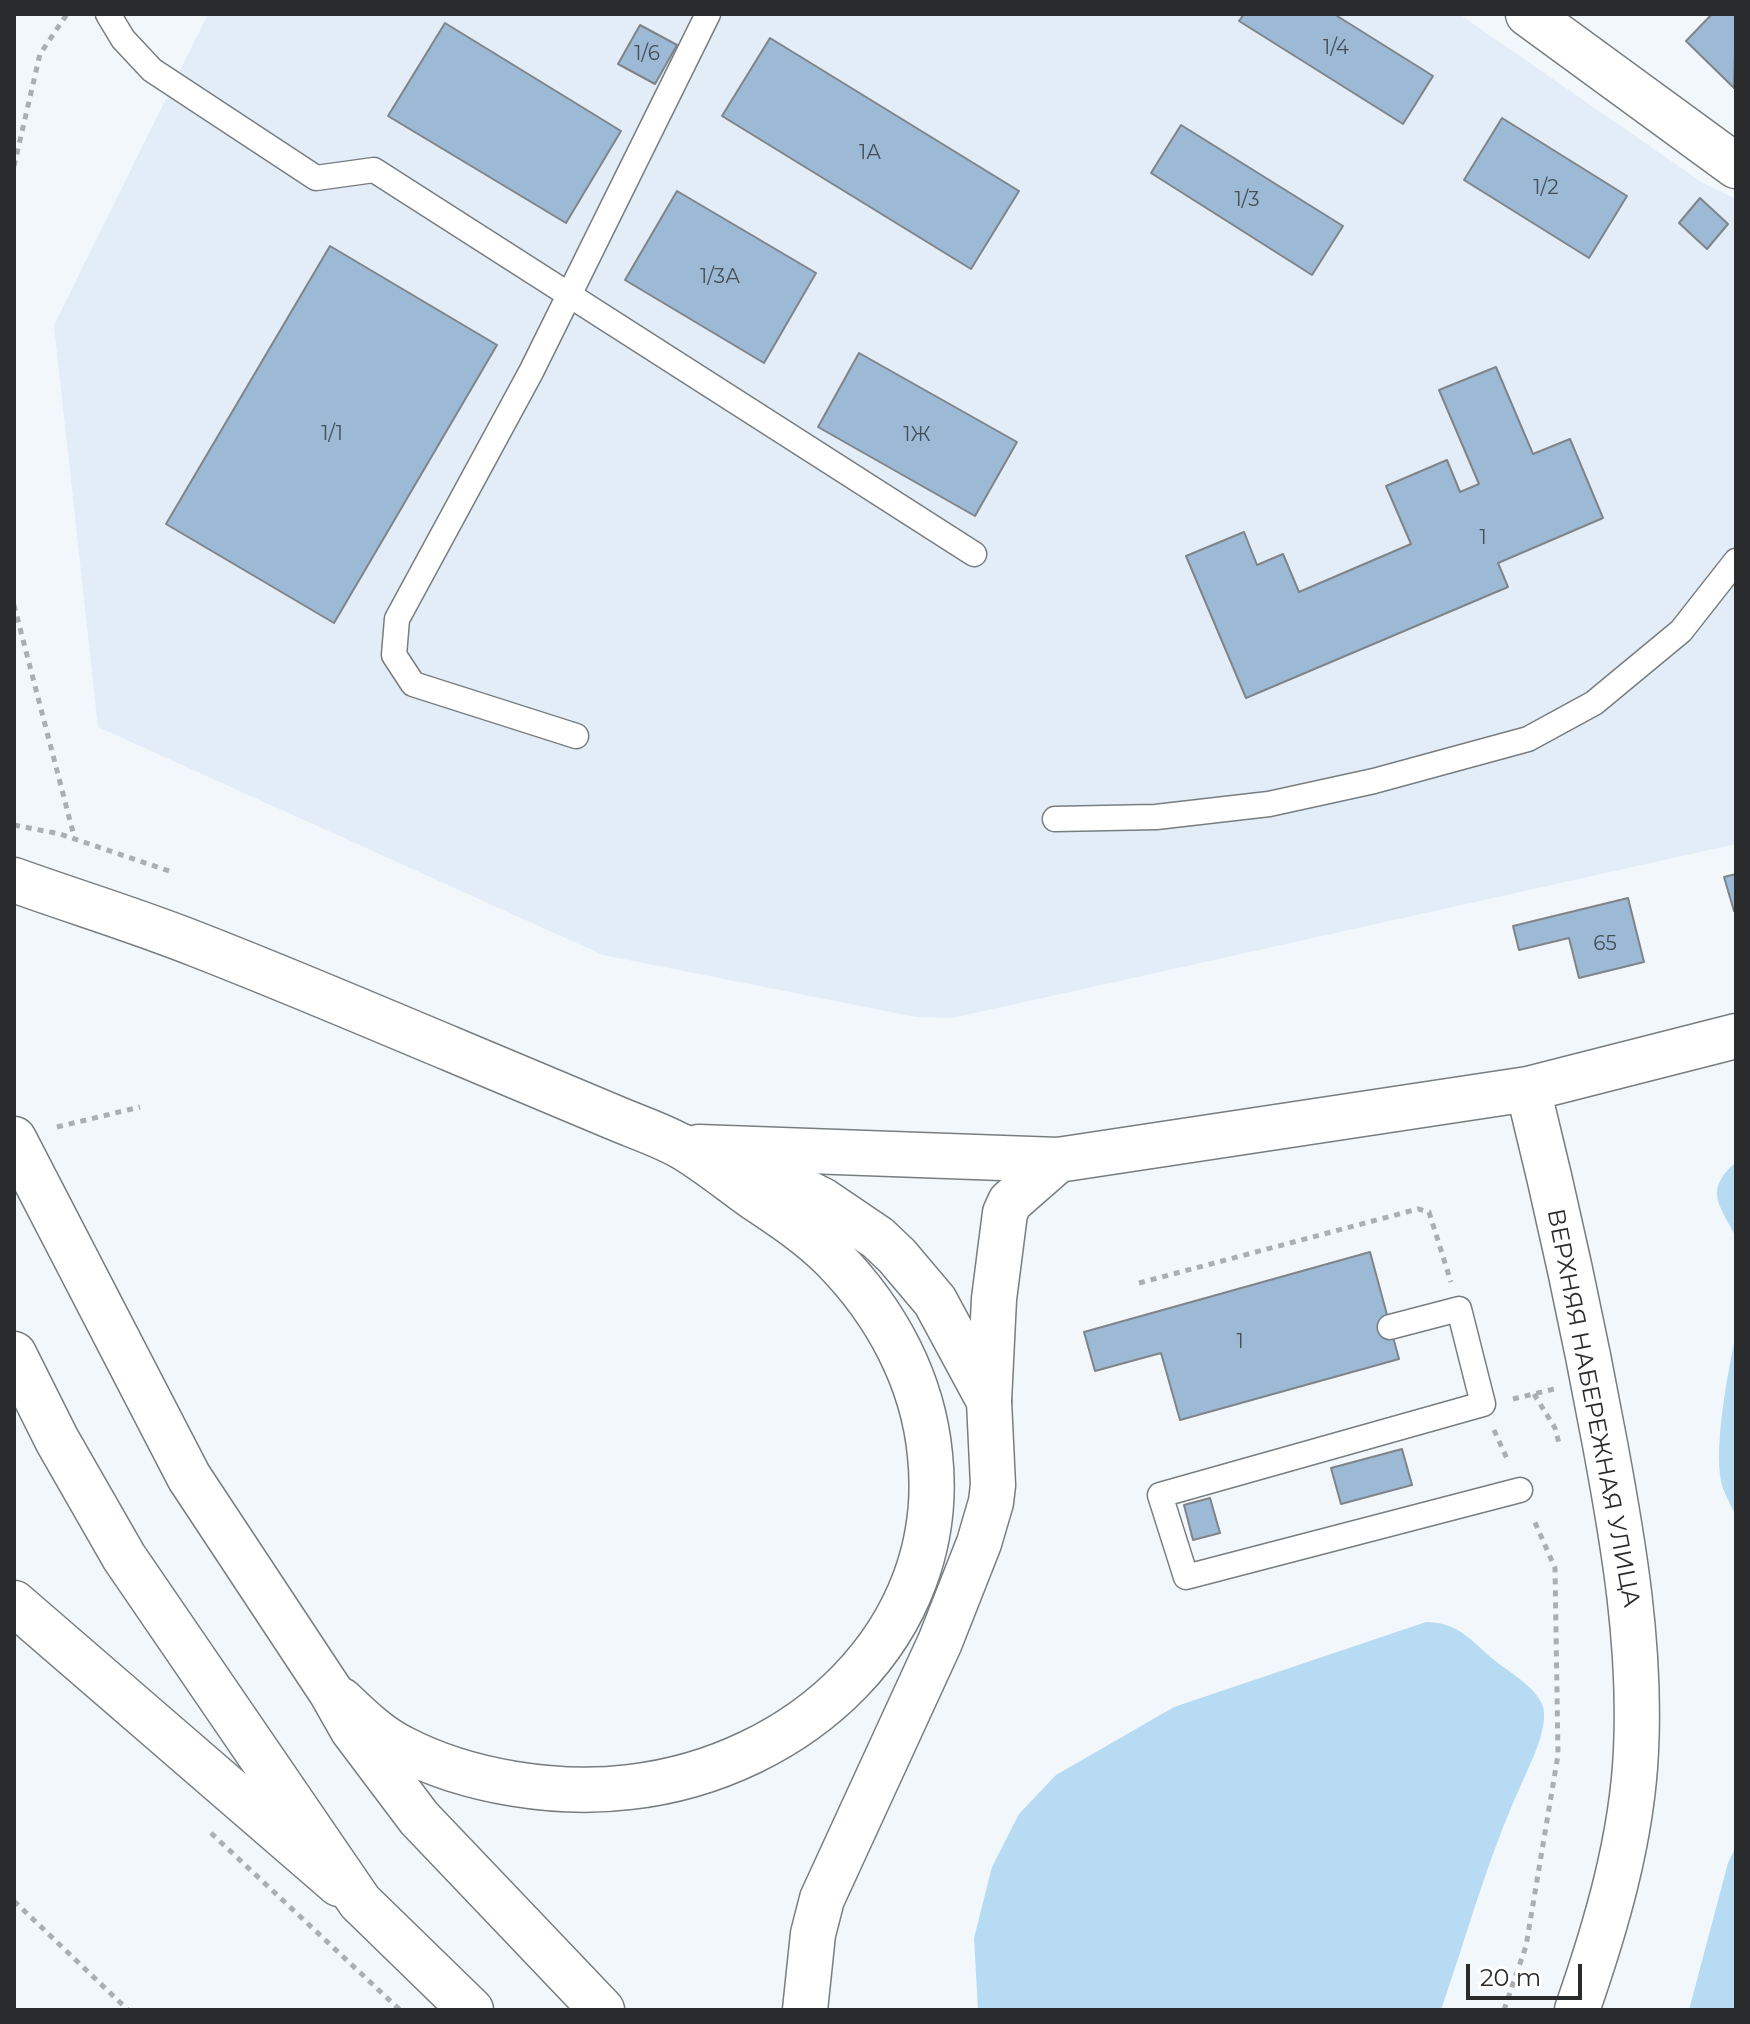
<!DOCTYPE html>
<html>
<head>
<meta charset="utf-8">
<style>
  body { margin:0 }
  #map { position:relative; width:1750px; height:2024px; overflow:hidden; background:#f2f7fc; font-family:Montserrat,sans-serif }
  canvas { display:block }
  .frame { position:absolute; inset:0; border:16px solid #292b2c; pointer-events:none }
  .scale { position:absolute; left:1466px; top:1964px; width:116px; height:36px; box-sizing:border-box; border:4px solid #292b2c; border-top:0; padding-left:10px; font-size:24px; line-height:28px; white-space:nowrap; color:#292b2c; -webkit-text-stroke:6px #fff; paint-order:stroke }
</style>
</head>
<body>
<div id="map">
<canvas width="1750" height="2024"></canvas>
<div class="frame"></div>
<div class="scale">20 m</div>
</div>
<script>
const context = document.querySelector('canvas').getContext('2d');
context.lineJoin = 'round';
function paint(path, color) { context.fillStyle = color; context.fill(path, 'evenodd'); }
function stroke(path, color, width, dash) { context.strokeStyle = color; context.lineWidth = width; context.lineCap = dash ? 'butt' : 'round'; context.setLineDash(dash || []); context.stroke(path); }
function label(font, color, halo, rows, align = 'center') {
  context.font = font + ' Montserrat,sans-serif'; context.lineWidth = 6; context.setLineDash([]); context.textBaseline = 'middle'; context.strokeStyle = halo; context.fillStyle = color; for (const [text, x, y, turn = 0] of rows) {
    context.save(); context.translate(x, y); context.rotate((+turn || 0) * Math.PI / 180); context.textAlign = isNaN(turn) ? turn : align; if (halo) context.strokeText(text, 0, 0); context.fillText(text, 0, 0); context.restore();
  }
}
paint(new Path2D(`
  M208 14H1459L1703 183 1736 199V844L952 1018 916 1017 603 955 98 727 54 325Z`), '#e2edf7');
paint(new Path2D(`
  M1736 1162V1237C1720 1205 1703 1191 1736 1162Z
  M1736 1334V1516C1731 1505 1723 1492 1721 1481 1714 1445 1728 1371 1736 1334Z
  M1426 1622C1454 1622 1469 1637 1488 1655 1505 1670 1533 1684 1542 1704 1551 1725 1529 1766 1521 1785 1488 1857 1467 1935 1441 2010H978L974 1938 992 1867 1019 1814 1056 1775 1174 1707Z
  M1736 1846V2010H1689L1728 1863Z`), '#b7dbf3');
const building = new Path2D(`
  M1244 14H1334L1433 76 1403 124 1239 21Z
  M1712 14H1736L1734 88 1686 41Z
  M445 23 621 131 566 223 388 116Z
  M640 25 677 45 655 84 618 64Z
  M770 38 1019 191 971 269 722 116Z
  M1502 118 1627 196 1589 258 1464 180Z
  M1181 125 1343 226 1312 275 1151 173Z
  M677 191 816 273 764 363 625 280Z
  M1700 198 1728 224 1707 249 1679 223Z
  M330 246 497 345 334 623 166 524Z
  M859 353 1017 442 975 516 818 427Z
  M1496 367 1533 454 1570 439 1603 518 1498 563 1508 587 1246 698 1186 556 1244 532 1257 565 1283 554 1299 592 1411 544 1386 486 1447 460 1460 492 1479 484 1439 390Z
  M1736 874V910L1734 911 1724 877Z
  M1628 898 1644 962 1579 978 1569 938 1519 950 1513 926Z
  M1370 1252 1399 1359 1180 1420 1161 1353 1095 1371 1084 1332Z
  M1402 1449 1412 1485 1341 1504 1331 1468Z
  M1210 1498 1220 1533 1193 1540 1184 1505Z`);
paint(building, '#9cbad5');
stroke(building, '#808488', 2);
const service = new Path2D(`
  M108 14 123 39 152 70 316 178 374 170 974 554
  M576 736 413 684 394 655 397 619 531 372 708 14
  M1055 819 1156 817 1269 804 1374 781 1528 739 1594 703 1681 631 1736 561
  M1390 1327 1459 1309 1483 1404 1160 1495 1186 1577 1520 1490`);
const minor = new Path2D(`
  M1528 14 1736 166
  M1528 1089C1557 1206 1583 1325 1605 1444 1624 1546 1641 1647 1636 1751 1632 1839 1606 1927 1577 2010
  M699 1147 1058 1160 1528 1089 1736 1036
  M989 1401 994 1299 1005 1213 1010 1202 1058 1160`);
const secondary = new Path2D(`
  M14 880C75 902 138 921 198 945 283 978 367 1014 451 1049 505 1072 559 1094 613 1117 636 1127 662 1135 684 1148 709 1163 732 1182 756 1199 783 1217 810 1235 833 1258 886 1312 923 1380 930 1455 949 1634 798 1768 630 1787 557 1796 467 1782 402 1748 379 1737 360 1718 341 1700
  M14 1603 339 1884`);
const primary = new Path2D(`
  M14 1139 189 1477 331 1692 352 1729 419 1818 602 2010
  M681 1146 786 1182 822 1200 878 1238 897 1256 935 1301 989 1401 993 1485 991 1502 979 1543 940 1642 822 1899 813 1934 805 2010
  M14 1354 57 1440 124 1557 360 1902 471 2010`);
stroke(service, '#787d80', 27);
stroke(minor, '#787d80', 47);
stroke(secondary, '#787d80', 47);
stroke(primary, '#787d80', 47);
stroke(new Path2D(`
  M14 166 40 54 67 14
  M14 605 75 840
  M14 825 60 834 172 872
  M57 1127 140 1107
  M1139 1283 1418 1209 1429 1212 1451 1282
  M1534 1394 1555 1428 1560 1447
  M1513 1399 1554 1389
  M1494 1430 1508 1461
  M211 1833 400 2010
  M14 1901 128 2010
  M1504 2010 1526 1946 1558 1755 1555 1568 1533 1518`), '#abafb3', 5, [6, 6]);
stroke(service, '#fff', 24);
stroke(minor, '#fff', 44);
stroke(secondary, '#fff', 44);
stroke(primary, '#fff', 44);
label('20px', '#464f56', null, [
  ["1/4",1336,48],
  ["1/6",647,54],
  ["1А",870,153],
  ["1/2",1546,188],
  ["1/3",1247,200],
  ["1/3А",720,277],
  ["1/1",332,434],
  ["1Ж",917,435],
  ["1",1483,538],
  ["65",1605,944],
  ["1",1240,1342]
]);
label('24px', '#292b2c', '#fff', [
  ["ВЕРХНЯЯ НАБЕРЕЖНАЯ УЛИЦА",1593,1408,79]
]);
</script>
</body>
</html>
